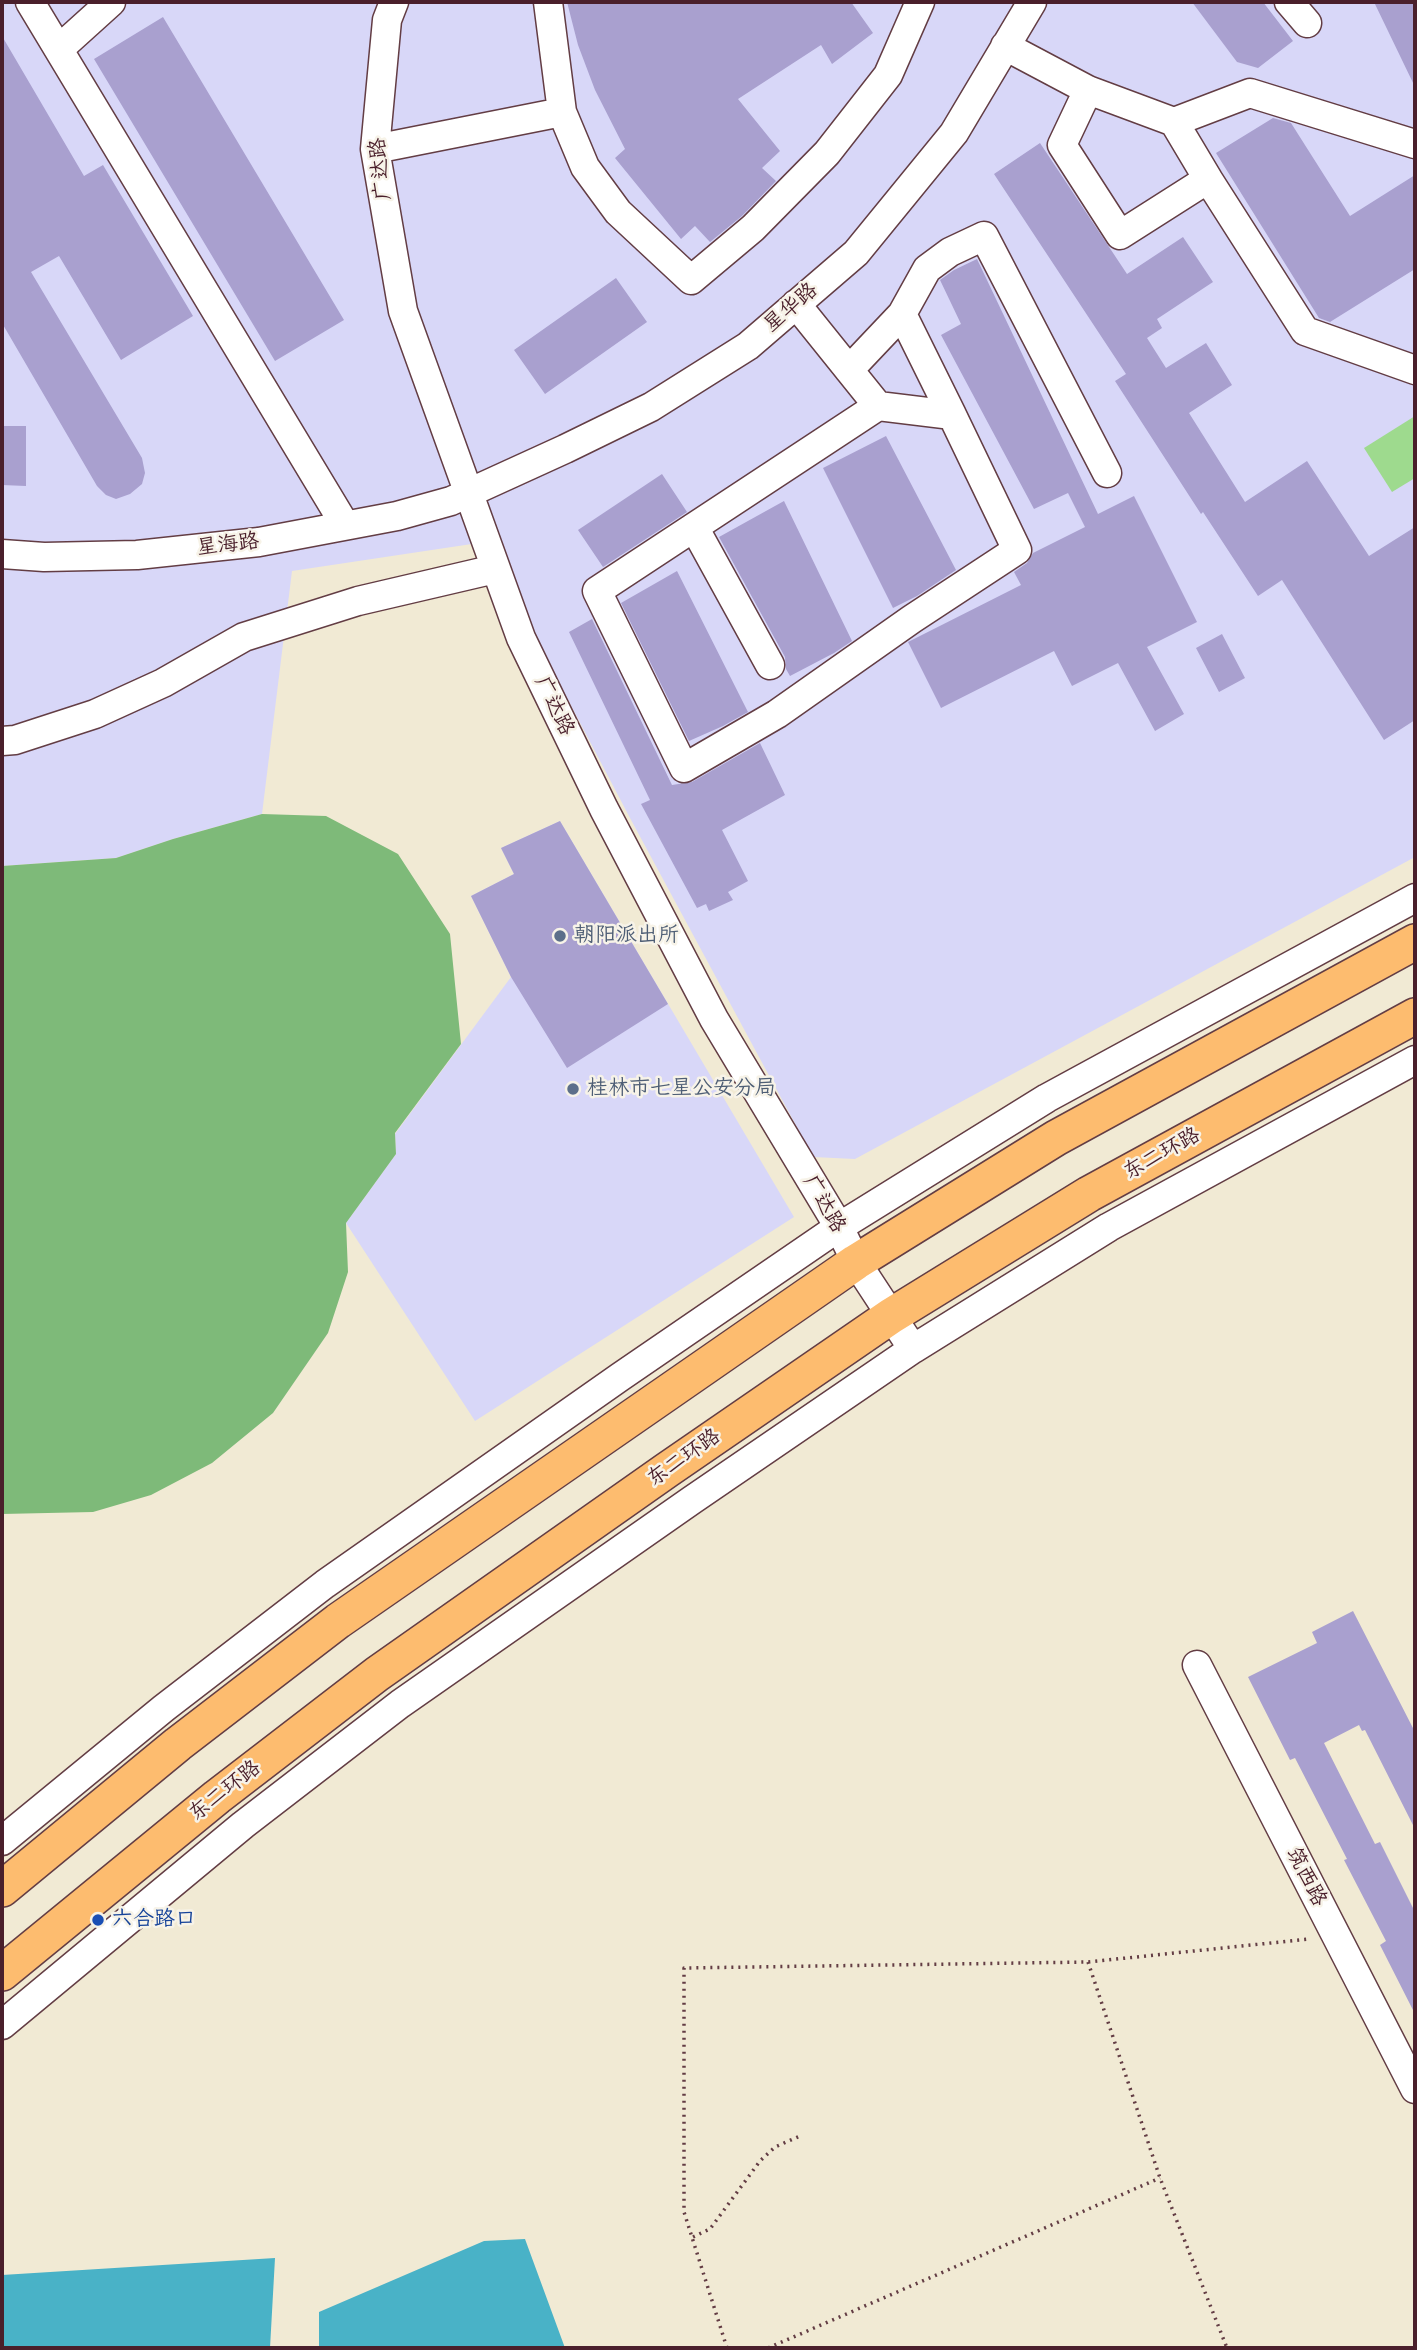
<!DOCTYPE html>
<html>
<head>
<meta charset="utf-8">
<style>
  body { margin:0 }
  #map { position:relative; width:1417px; height:2350px; overflow:hidden; background:#f1ead4; font-family:"Shantell Sans",sans-serif }
  canvas { display:block }
  .frame { position:absolute; inset:0; border:4px solid #4a1f2b; pointer-events:none }
</style>
</head>
<body>
<div id="map">
<canvas width="1417" height="2350"></canvas>
<div class="frame"></div>
</div>
<script>
const context = document.querySelector('canvas').getContext('2d');
context.lineJoin = 'round';
function paint(path, color) { context.fillStyle = color; context.fill(path, 'evenodd'); }
function stroke(path, color, width, dash) { context.strokeStyle = color; context.lineWidth = width; context.lineCap = dash ? 'butt' : 'round'; context.setLineDash(dash || []); context.stroke(path); }
function label(font, color, halo, rows, align = 'center') {
  context.font = font + ' "Shantell Sans","LXGW WenKai TC",sans-serif'; context.lineWidth = 5; context.setLineDash([]); context.textBaseline = 'middle'; context.strokeStyle = halo; context.fillStyle = color; for (const [text, x, y, turn = 0] of rows) {
    context.save(); context.translate(x, y); context.rotate((+turn || 0) * Math.PI / 180); context.textAlign = isNaN(turn) ? turn : align; if (halo) context.strokeText(text, 0, 0); context.fillText(text, 0, 0); context.restore();
  }
}
paint(new Path2D(`
  M2 2H1415V857L855 1159 813 1157 630 818 485 542 292 571 262 814 173 839 116 858 2 866Z
  M560 821 794 1217 475 1421 346 1223 396 1154 395 1134 511 977 471 896 514 874 501 848Z`), '#d8d7f8');
paint(new Path2D(`
  M1415 416V478L1392 492 1364 448Z`), '#9eda8e');
paint(new Path2D(`
  M262 814 326 816 398 854 450 934 461 1044 395 1133 396 1154 346 1223 348 1272 328 1333 273 1413 212 1463 151 1495 93 1512 2 1514V866L116 858 173 839Z`), '#7eba79');
paint(new Path2D(`
  M525 2239 565 2348H319V2312L484 2241Z
  M275 2258 270 2348H2V2275Z`), '#49b2c7');
paint(new Path2D(`
  M567 2H851L873 33 832 64 821 45 738 99 780 151 762 168 776 181 742 216 710 242 695 226 681 239 615 158 625 149 595 90 578 45Z
  M1192 2H1263L1293 41 1258 68 1237 62Z
  M1374 2H1415V87Z
  M163 17 344 320 275 361 94 59Z
  M2 36 84 176 103 165 193 316 121 360 59 256 31 272 142 458 145 473 142 484 130 494 116 499 106 495 97 486 2 323Z
  M1273 118 1291 123 1350 216 1415 175V269L1330 322 1319 318 1216 153Z
  M1040 143 1127 274 1183 237 1213 282 1157 319 1162 328 1147 338 1166 368 1206 343 1232 385 1189 413 1245 502 1307 461 1369 556 1415 527V720L1384 740 1282 580 1258 596 1203 512 1201 514 1115 381 1126 374 994 174Z
  M977 259 1098 514 1134 496 1197 622 1147 647 1184 714 1155 731 1118 663 1072 686 1054 651 941 708 908 642 1021 585 1014 572 1027 563 1033 553 1085 527 1068 493 1034 509 941 335 961 324 940 280 954 270Z
  M616 278 647 322 545 394 514 350Z
  M2 426H26V486L2 485Z
  M886 436 956 570 917 596 893 608 823 468Z
  M662 474 687 512 603 567 578 530Z
  M784 501 852 641 834 653 790 676 786 669 785 657 719 537Z
  M677 571 748 712 723 726 689 741 621 603Z
  M592 619 672 785 692 782 760 743 785 795 722 830 748 881 728 892 733 900 709 911 706 904 697 908 641 804 650 800 569 632Z
  M1222 634 1245 678 1219 692 1196 648Z
  M560 821 668 1004 567 1068 511 977 471 896 514 874 501 848Z
  M1353 1611 1415 1732V1829L1365 1730 1362 1731 1359 1725 1324 1743 1375 1844 1380 1842 1415 1912V2014L1380 1945 1386 1941 1344 1860 1347 1859 1295 1758 1290 1760 1248 1677 1317 1643 1312 1632Z`), '#a9a0cf');
const minor = new Path2D(`
  M30 2 345 525
  M394 2 387 20 375 149 403 311 521 638 604 809 714 1019 839 1227 856 1262 913 1349
  M1289 2 1307 23
  M1005 46 1088 90 1174 122 1250 93 1415 144
  M59 49 111 2
  M1088 90 1062 145 1120 235 1208 179 1305 331 1415 370
  M562 112 585 167 618 212 691 280 753 228 827 153 888 75 920 2
  M1174 122 1208 179
  M375 149 562 112 548 2
  M796 304 878 406 597 591 684 768 777 714 912 619 1017 550 952 415 878 406
  M902 314 952 415
  M849 370 902 314 927 269 950 252 984 236 1107 473
  M694 527 770 665
  M2 554 44 557 137 555 259 542 397 516 451 501 565 449 651 407 748 346 856 253 954 133 1032 2
  M2 741 15 740 95 714 163 683 244 637 358 601 495 569
  M1197 1665 1415 2089
  M2 1841 164 1708 325 1584 620 1377 839 1227 1047 1098 1415 898
  M2 2025 243 1825 400 1704 692 1500 913 1349 1109 1227 1415 1060`);
const major = new Path2D(`
  M2 1889 178 1744 338 1621 856 1262 1056 1138 1415 942
  M2 1973 217 1797 377 1674 667 1470 891 1316 1089 1194 1415 1016`);
stroke(minor, '#633d44', 31);
stroke(major, '#633d44', 38);
stroke(new Path2D(`
  M1088 1962 1160 2178 1227 2348
  M693 2237 710 2229 760 2161 775 2147 800 2136
  M727 2348 684 2212V1968L1088 1962 1309 1939
  M768 2348 1160 2178`), '#633d44', 3.5, [2, 5]);
stroke(minor, '#fff', 28);
stroke(major, '#fdbc6f', 35);
for (const [x, y, r, color] of [
  [560,936,7,"#5c6f8a"],
  [573,1089,7,"#5c6f8a"],
  [98,1920,7,"#1a4fb4"]
]) { const dot = new Path2D(); dot.arc(x, y, r, 0, 2 * Math.PI); context.fillStyle = color; context.fill(dot); stroke(dot, '#f7f3e8', 2.5); }
label('21px', '#4a1f2b', '#f7f3e8', [
  ["广达路",381,169,-96],
  ["星华路",791,308,-41],
  ["星海路",228,545,-7],
  ["广达路",554,706,64],
  ["东二环路",1162,1154,-29],
  ["广达路",824,1204,60],
  ["东二环路",684,1458,-35],
  ["东二环路",225,1791,-38],
  ["筑西路",1306,1877,63]
]);
label('21px', '#4e5e75', '#f7f3e8', [
  ["朝阳派出所",574,936],
  ["桂林市七星公安分局",587,1089]
], 'left');
label('21px', '#164399', '#f7f3e8', [
  ["六合路口",112,1920]
], 'left');
</script>
</body>
</html>
